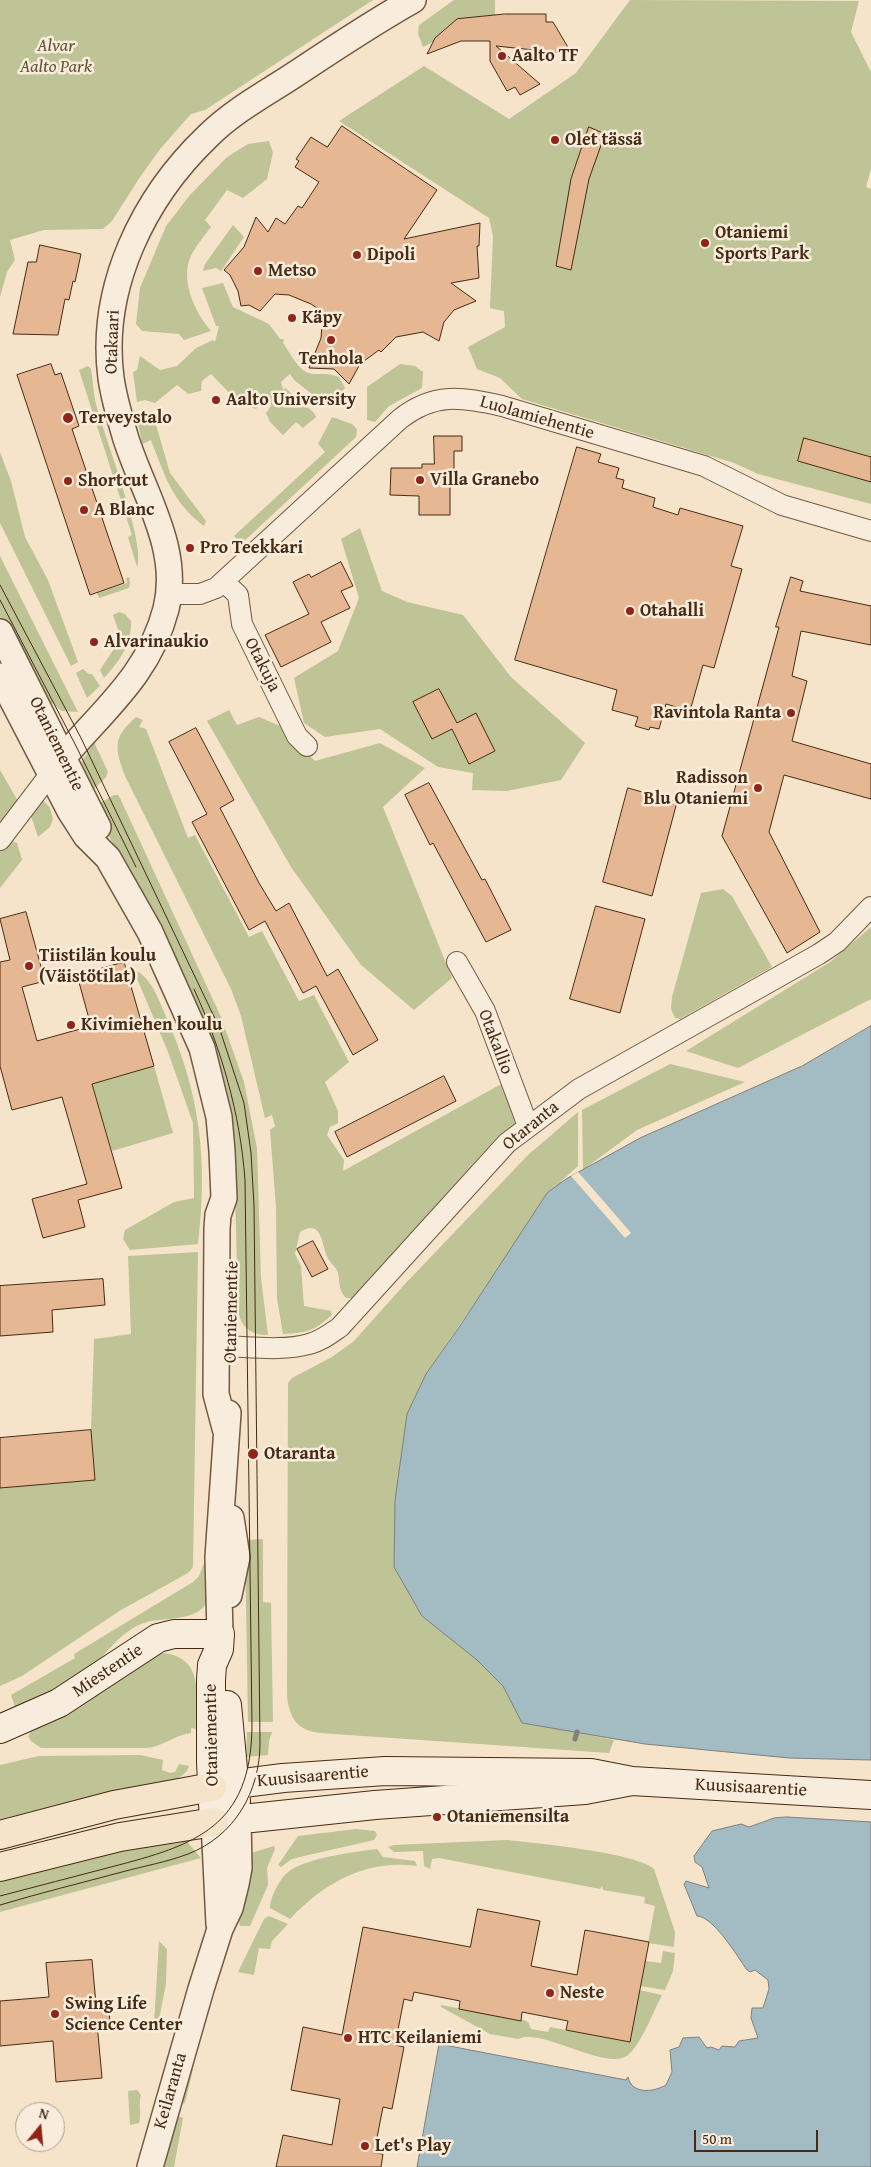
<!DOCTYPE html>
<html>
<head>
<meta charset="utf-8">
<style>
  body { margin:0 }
  #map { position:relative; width:871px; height:2167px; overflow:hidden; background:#f5e4c9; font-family:"Gentium Book Plus",serif }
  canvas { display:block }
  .north { position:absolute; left:15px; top:2102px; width:50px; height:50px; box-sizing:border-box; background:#f8eddc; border:1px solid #b19f8c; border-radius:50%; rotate:17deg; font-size:14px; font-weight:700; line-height:20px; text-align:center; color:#472b14 }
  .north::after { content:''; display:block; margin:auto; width:18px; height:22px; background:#8f2418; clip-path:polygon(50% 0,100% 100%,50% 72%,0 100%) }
  .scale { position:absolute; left:694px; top:2130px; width:124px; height:22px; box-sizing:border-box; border:2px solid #472b14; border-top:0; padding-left:6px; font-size:15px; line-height:18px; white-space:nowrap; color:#472b14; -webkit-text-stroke:4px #f8eddc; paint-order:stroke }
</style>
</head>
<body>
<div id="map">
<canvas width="871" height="2167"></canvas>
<div class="north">N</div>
<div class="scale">50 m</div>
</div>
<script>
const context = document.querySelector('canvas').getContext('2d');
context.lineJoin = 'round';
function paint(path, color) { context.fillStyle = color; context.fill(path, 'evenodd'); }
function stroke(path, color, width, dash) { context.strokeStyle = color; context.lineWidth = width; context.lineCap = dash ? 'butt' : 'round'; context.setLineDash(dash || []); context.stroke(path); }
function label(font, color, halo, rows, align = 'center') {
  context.font = font + ' "Gentium Book Plus",serif'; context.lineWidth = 5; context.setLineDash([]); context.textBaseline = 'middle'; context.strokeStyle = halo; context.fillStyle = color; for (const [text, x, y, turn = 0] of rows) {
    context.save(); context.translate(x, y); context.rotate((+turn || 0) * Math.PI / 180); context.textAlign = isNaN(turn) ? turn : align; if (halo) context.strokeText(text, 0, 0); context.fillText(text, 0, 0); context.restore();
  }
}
paint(new Path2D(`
  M0 0H373L205 110 191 114 161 148 140 177 112 221 103 229 44 230 10 240 15 260 7 272 0 297Z
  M454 0H495V15L457 19 435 38 433 42 423 47 418 34 419 25Z
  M630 0 859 1 851 32 871 72V169L866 187 871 189V504L758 474 734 463 522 399 500 378 477 369 468 347 505 327 504 311 490 308 493 236 489 218 339 121 424 66 509 119 576 73Z
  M269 141 273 153 267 179 243 198 227 190 205 220 211 227C205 235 198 243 193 252 178 277 194 311 211 331L184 340 179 334 142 331 136 324 140 288 166 226 190 195 227 157 248 144Z
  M233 225 244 237 221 271 216 268 203 271 205 264Z
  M223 283 233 307 269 324 280 339H284L283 343C290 353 300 373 312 374 323 374 329 373 339 377L345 388 336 399 325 404 294 380 290 374 281 382 283 390 285 388 314 413 316 417 303 428 296 422 283 435 270 422 266 413 271 406V400H264L256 409 240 404 211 374 202 381 201 391 188 394 177 385 155 403 145 400 137 402 133 372 137 370 140 356 160 370 177 366 196 348 213 340 215 342 219 326H216L202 288Z
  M400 364 415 366 423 372 422 388 389 406 375 422 367 420V387Z
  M88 366 91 369C93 380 93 390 95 400 102 431 147 545 137 567L128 537 132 535 79 370Z
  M152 411 170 473 206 521 204 526C172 502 165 476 151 440L142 444 137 419Z
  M332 417 352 424 357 429 356 437 241 544 234 536 325 452 318 444Z
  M0 452 11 481 25 537 48 580 78 662 71 666 0 523Z
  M360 528 382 591 407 602 463 615 511 677 585 743 561 780 507 791 472 790 473 773 438 767 380 729 325 737 304 723 294 678 338 651 359 598 341 539Z
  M0 556 78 712 62 711 47 699 0 622Z
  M129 577 130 583 129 588 99 598 97 593 127 583 126 578Z
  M119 612 125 614 131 621C132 644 119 662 104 678L100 670 121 638 113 615Z
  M83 669 89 674H92L100 686 87 698 76 673Z
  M229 710 237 725 259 717 280 726 315 761 380 743 425 768 383 807 452 978 414 1010 361 965 291 867 207 721Z
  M136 717 143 720 139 727 146 729 188 838 195 835 249 937 262 931 299 1001 314 995 349 1062 325 1082 338 1111V1123L330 1127 327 1135 344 1160 343 1171 505 1082 520 1120 497 1137 353 1298H346C338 1289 340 1283 338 1273 337 1268 332 1265 329 1260 321 1249 324 1217 300 1232L295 1254 301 1266 304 1306 331 1311 332 1315C314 1331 307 1333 283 1334L277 1299 276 1208 270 1130 275 1126 272 1115 265 1118 241 1016 231 989 125 776C115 748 112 738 136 717Z
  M94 742 108 772 106 777 92 791 79 771 81 763Z
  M0 770 18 801 0 828Z
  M114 795H118L120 798 221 1017 244 1082 257 1148 261 1278 268 1335C251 1335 241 1328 238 1310L234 1149 120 856 93 807Z
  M43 800 50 808 53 819 50 827 38 837 30 813 39 801Z
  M11 841 17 843 22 860 0 888V848Z
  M723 889 732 896 772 967 680 1019 675 1018 671 1009 672 997 701 893Z
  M871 927V999L738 1068 686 1051 830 962Z
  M133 969C151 977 157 996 165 1014 200 1093 208 1158 198 1244L130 1250 123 1239 125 1230 174 1202 194 1198 193 1123 168 1052Z
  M670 1064 745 1082 637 1130 584 1169 640 1138 749 1090 871 1172H578L583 1169 582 1110Z
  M154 1066 173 1133 112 1151 92 1084Z
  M578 1112V1166L559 1183 566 1179 490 1281 426 1374 430 1394 645 1744 588 1735 614 1740 609 1753 320 1733C297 1730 290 1719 287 1697L288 1383 292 1378 332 1357 354 1341 404 1285 528 1155Z
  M198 1252 193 1567 188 1573 121 1610 22 1676 0 1686V1488L95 1480 91 1430 94 1339 131 1334 128 1256Z
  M263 1539V1602L271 1603 273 1722H248L245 1540Z
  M204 1563H210C209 1574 213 1594 206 1604 193 1623 160 1616 141 1624 115 1636 107 1655 87 1672 69 1687 38 1701 17 1713L11 1695 75 1658 74 1654 193 1582 199 1576Z
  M165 1653C205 1659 196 1697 196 1729L191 1728V1733C174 1735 163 1747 146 1748H41L31 1741 28 1736 33 1729 155 1655Z
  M247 1732H272L269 1741 268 1755 246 1757Z
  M140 1755 163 1760 162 1770 170 1773 175 1772 179 1764 189 1766C183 1792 84 1800 60 1805 40 1809 20 1815 0 1821V1765L39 1756Z
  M356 1829 375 1831 377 1835 374 1840 304 1856 292 1859 281 1867 278 1865 298 1836Z
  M185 1839 201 1858 0 1912V1877L52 1862Z
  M507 1840C535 1843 638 1853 654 1869L675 1932 674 1947 648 1943 655 1906 644 1903 645 1897 603 1890 602 1886 600 1889 439 1858 432 1859 430 1869 424 1866 423 1851 394 1852 388 1847 394 1845Z
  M274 1846 275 1849 267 1868 268 1885 250 1926H240L239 1921 251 1853Z
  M377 1849 383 1857 415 1861 417 1866C366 1859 324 1883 290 1919L270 1908C270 1898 279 1880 287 1873 304 1858 354 1852 377 1849Z
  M269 1916 288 1924 272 1941 270 1949 259 1948 254 1975 238 1972 264 1919Z
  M159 1941 167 1949 166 1984 158 2024H154Z
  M663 1951 675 1953 673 1971 665 1990 640 1986 645 1961 661 1963Z
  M639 1990 662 1995C654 2010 641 2045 628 2055 606 2072 542 2027 518 2039L490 2034 441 2007V2005L524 2020 528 2022 531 2029 548 2032 550 2027 629 2042Z
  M186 2067 193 2069 185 2103 179 2104Z
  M137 2090 141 2095C138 2105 142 2113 139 2123L130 2125 128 2091Z
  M175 2115 183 2118 174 2167H162Z`), '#bec495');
const water = new Path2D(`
  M871 1026V1760L789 1758 645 1744 522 1723 503 1686 477 1660 422 1616 394 1567 395 1500 407 1414 426 1374 462 1323 547 1193 566 1179 640 1138 802 1066Z
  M787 1817 871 1822V2167H417L439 2044 626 2080 628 2077C632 2095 654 2092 666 2085L672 2072 670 2050 679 2047 683 2038 699 2037 707 2048 711 2047 719 2050 722 2046 735 2047 739 2041 758 2038 751 2018 752 2008H763L769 1989 768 1980 755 1970 750 1972 747 1970C737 1956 714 1917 697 1916L684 1884 686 1881 709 1888 702 1867 695 1862 694 1856 712 1831 741 1824 749 1827 774 1818Z`);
paint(water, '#a3bbc2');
stroke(water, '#7e817c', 1);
paint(new Path2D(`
  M578 1172 607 1205 631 1233 625 1238 571 1176Z`), '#f5e4c9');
stroke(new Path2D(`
  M575 1739 577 1732`), '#7e817c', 5);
const building = new Path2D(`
  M505 14H546V22H553L572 54 496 46 540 84 520 95 515 87 507 91 490 61V41H461L427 54 435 38 457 19Z
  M342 126 437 190 404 239 480 223 479 246H477L479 278 451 283 476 301 454 310 444 322 439 341 423 332 396 337 381 352 379 350 360 364 349 384 334 369 309 368 321 338 323 312 311 304 289 295 275 294 260 311 249 305 241 306 238 291 230 275 224 270 244 247 256 217 268 232 276 218 285 224 298 206 302 208 319 182 295 167 299 161 296 159 311 137 327 147Z
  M589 127 605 134 589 179 571 270 556 266 571 179Z
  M40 245 81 254 75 282 73 281 69 300 65 299 58 335 13 334 28 262H36Z
  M51 364 55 375 61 373 79 426 72 429 124 583 90 595 17 375Z
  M434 436H462V451H454V475H450V515H419V496L390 495 391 468H422V464H434Z
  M804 438 871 457V482L798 461Z
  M577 447 601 454 598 462 619 468 616 478 624 480 622 488 655 498 653 507 678 515 680 508 743 526 731 566 742 569 714 668 703 665 690 711 666 704 659 729 650 727 649 730 635 726 638 717 612 710 617 690 515 660Z
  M341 562 353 586 341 591 350 608 321 622 331 642 281 667 265 635 309 614 293 582 309 574 311 577Z
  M791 577 803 581 800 591 871 606V645L801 631 792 676 807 681 792 741 871 764V799L784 775 769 832 820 932 787 953 722 836 779 627H776Z
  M439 689 457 723 476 713 495 751 469 764 452 729 432 739 413 702Z
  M196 728 234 800 220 808 259 883 276 911 289 903 327 976 338 969 378 1040 353 1055 316 986 303 993 265 921 249 930 192 822 207 814 169 742Z
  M429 783 482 880 485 879 511 930 486 942 433 843 430 845 405 795Z
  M628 788 677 802 652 896 603 882Z
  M596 906 645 919 620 1013 570 999Z
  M26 912 45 981 22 987 37 1041 91 1026 77 975 124 962 154 1066 92 1084 122 1188 78 1200 85 1227 43 1238 32 1199 87 1184 62 1097 12 1110 0 1066V962L10 960 0 919Z
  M444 1076 456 1101 347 1157 335 1132Z
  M313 1241 328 1269 312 1277 297 1249Z
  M103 1279 105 1305 52 1310 53 1332 0 1336V1286Z
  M91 1430 95 1480 0 1488V1438Z
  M478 1909 540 1921 531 1966 577 1975 585 1930 649 1942 630 2042 566 2030 568 2021 522 2012 521 2021 459 2009 460 2001 414 1992 412 2001 404 1999 395 2045 404 2047 392 2109 383 2107 374 2153 383 2154 381 2167H276L283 2135 332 2145 340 2099 291 2090 303 2027 342 2035 363 1927 470 1947Z
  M92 1960 96 2004 108 2002 110 2022 97 2023 102 2078 56 2082 53 2041 0 2046V2001L49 1997 46 1963Z`);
paint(building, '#e6b793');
stroke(building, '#472b14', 1);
const minor = new Path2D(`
  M224 582 238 595 242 624 297 736 307 746
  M169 594H200L216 588 400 419C434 392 462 397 502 406L704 466 782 505 871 531
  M0 840 51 773
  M457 962 485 1011 528 1126
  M216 1346C245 1346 281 1352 309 1344 321 1341 330 1334 340 1327L507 1143 579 1089 819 954 837 942 871 907`);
const tertiary = new Path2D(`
  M0 632 98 827
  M0 676 70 811 86 836 108 858 150 932 202 1048 219 1117 222 1151 224 1198 218 1215 217 1228 216 1394 225 1428
  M51 773C93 717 147 682 166 609 181 549 144 495 126 439 120 419 114 399 111 378 99 287 144 197 208 136 233 111 265 94 294 75 333 49 372 23 413 0
  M229 1595 237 1557 231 1518
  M220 1634 218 1557 228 1413
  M214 1822 219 1924
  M150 2167 201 1989 220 1929 230 1908 236 1884 239 1868 238 1819`);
const secondary = new Path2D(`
  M227 1705 236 1801
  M0 1729 59 1703 158 1638 174 1634H220L219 1649 212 1665 211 1680V1762L214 1822 375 1805 585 1790 632 1781
  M212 1787 283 1778 385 1771 591 1773 632 1781 871 1795`);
const primary = new Path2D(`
  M0 1835 114 1805 212 1787
  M0 1867 120 1837 214 1822`);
stroke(minor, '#725941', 22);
stroke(tertiary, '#725941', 28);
stroke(secondary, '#472b14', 30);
stroke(primary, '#472b14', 30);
stroke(minor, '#f8eddc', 20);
stroke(tertiary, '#f8eddc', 25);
stroke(secondary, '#f8eddc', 28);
stroke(primary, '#f5e4c9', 28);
stroke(new Path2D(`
  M0 585 81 738 219 1027 244 1103 251 1153 254 1206 260 1743C260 1791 235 1836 188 1854 167 1862 144 1866 122 1872 81 1883 40 1893 0 1905
  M0 600 75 744 136 867
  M0 1896C37 1886 74 1877 111 1867 196 1845 251 1827 252 1726L245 1180C240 1113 222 1051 194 989`), '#472b14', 1);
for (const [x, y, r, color] of [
  [502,56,5,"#8f2418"],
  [555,140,5,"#8f2418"],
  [705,243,5,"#8f2418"],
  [357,255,5,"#8f2418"],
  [258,271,5,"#8f2418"],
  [292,318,5,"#8f2418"],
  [331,340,5,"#8f2418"],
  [216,400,5,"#8f2418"],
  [68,418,6,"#8f2418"],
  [420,480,5,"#8f2418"],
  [68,481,5,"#8f2418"],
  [84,510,5,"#8f2418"],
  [190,548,5,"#8f2418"],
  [630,611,5,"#8f2418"],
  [94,642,5,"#8f2418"],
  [791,713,5,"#8f2418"],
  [758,788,5,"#8f2418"],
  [29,966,5,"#8f2418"],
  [71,1025,5,"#8f2418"],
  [253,1454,6,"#8f2418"],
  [437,1817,5,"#8f2418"],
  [550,1993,5,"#8f2418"],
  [55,2014,5,"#8f2418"],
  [348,2038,5,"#8f2418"],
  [365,2146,5,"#8f2418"]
]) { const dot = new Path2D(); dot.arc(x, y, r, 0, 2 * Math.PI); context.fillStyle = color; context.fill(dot); stroke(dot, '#f8eddc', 2); }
label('italic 18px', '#655134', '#f8eddc', [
  ["Alvar",56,46],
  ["Aalto Park",56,67]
]);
label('bold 18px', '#472b14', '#f8eddc', [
  ["Aalto TF",512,56],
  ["Olet tässä",565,140],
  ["Otaniemi",715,233],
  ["Sports Park",715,254],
  ["Dipoli",367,255],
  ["Metso",268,271],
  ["Käpy",302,318],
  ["Tenhola",331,359,"center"],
  ["Aalto University",226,400],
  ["Terveystalo",79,418],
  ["Villa Granebo",430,480],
  ["Shortcut",78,481],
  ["A Blanc",94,510],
  ["Pro Teekkari",200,548],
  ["Otahalli",640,611],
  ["Alvarinaukio",104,642],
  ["Ravintola Ranta",781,713,"right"],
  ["Radisson",748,778,"right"],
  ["Blu Otaniemi",748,799,"right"],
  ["Tiistilän koulu",39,956],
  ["(Väistötilat)",39,977],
  ["Kivimiehen koulu",81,1025],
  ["Otaranta",264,1454],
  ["Otaniemensilta",447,1817],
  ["Neste",560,1993],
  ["Swing Life",65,2004],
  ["Science Center",65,2025],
  ["HTC Keilaniemi",358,2038],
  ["Let's Play",375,2146]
], 'left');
label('18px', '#472b14', '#f8eddc', [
  ["Otakaari",113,342,-88],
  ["Luolamiehentie",537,418,16],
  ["Otakuja",262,665,63],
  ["Otaniementie",56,744,64],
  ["Otakallio",495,1042,69],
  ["Otaranta",531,1126,-39],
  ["Otaniementie",232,1312,-89],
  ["Miestentie",108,1671,-34],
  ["Otaniementie",212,1735,-91],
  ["Kuusisaarentie",313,1777,-5],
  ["Kuusisaarentie",751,1788,3],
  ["Keilaranta",171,2091,-74]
]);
</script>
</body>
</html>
